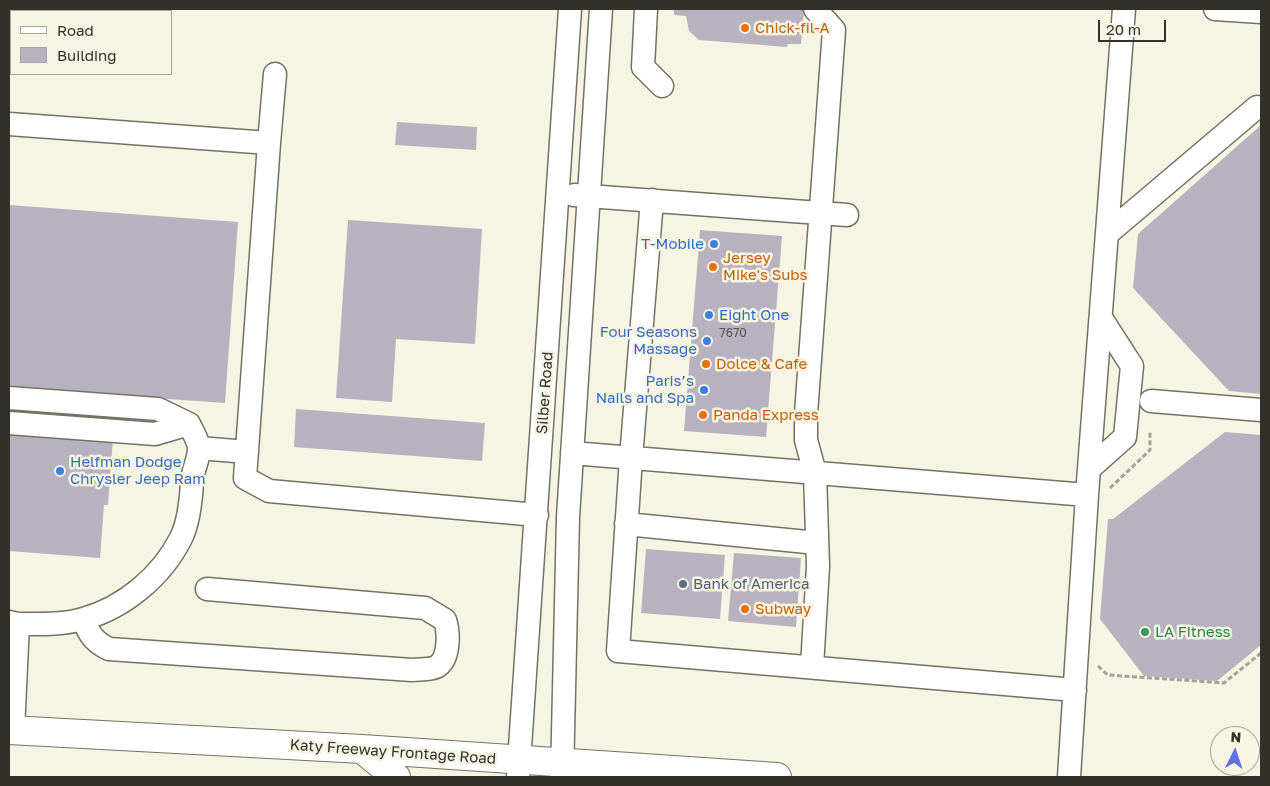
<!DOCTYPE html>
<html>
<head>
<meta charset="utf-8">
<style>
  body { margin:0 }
  #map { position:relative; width:1270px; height:786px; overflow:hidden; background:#f6f4e3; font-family:"Golos Text",sans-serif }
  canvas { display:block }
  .frame { position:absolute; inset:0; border:10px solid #31302a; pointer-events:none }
  .legend { position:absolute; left:10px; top:10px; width:162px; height:65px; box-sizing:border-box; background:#f6f4e3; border:1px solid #a7a699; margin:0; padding:6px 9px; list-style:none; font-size:15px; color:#31302a }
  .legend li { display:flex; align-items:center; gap:10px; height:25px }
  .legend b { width:25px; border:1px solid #a7a699 }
  .north { position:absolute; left:1210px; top:726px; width:50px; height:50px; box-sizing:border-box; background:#f6f4e3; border:1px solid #a7a699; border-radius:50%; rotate:4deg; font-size:14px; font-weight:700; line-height:20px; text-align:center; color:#31302a }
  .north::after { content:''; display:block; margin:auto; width:18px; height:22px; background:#6271e9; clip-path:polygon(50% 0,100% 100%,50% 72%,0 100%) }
  .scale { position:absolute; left:1098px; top:20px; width:68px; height:22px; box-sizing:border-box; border:2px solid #31302a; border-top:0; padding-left:6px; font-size:15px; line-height:18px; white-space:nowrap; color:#31302a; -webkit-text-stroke:4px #f6f4e3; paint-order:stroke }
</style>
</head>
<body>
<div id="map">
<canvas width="1270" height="786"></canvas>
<div class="frame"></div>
<ul class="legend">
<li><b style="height:6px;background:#fff"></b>Road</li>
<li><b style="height:14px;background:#b8b1c0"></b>Building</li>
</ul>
<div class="north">N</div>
<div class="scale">20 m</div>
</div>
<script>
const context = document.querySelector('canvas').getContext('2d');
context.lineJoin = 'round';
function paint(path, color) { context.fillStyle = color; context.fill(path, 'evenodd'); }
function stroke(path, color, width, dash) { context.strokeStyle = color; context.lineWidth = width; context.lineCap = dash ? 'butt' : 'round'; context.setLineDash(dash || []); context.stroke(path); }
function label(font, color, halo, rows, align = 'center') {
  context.font = font + ' "Golos Text",sans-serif'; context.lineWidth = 5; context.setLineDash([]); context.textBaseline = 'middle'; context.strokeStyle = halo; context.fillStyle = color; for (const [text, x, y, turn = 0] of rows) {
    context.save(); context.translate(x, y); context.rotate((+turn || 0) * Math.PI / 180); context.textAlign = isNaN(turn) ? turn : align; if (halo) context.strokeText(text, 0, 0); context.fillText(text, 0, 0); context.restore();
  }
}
paint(new Path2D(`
  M44 9H68L69 11H45Z
  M674 9H804L801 44H788L787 47 699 40 689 31 686 16 674 15Z
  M397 122 477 127 476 150 395 145Z
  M1261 125V394L1229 391 1133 288 1138 234Z
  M9 205 238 222 225 403 84 393 81 435 113 438 108 505H104L100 558 9 551Z
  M348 220 482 229 475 344 396 339 392 402 336 398Z
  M700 230 782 236 766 437 684 431Z
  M296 409 485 423 482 461 294 447Z
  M1225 432 1261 435V645L1217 681 1144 676 1100 619 1108 519H1113Z
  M646 549 725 555 720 619 641 613Z
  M734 553 801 558 796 627 728 621Z`), '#b8b1c0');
const minor = new Path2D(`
  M646 9 643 67 662 86
  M1215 9 1261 12
  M9 124 269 143 245 478 269 491 537 515
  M269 143 275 74
  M574 195 847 215
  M652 200 631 458 618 651 1075 690
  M1107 234 1257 107 1261 108
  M9 398 158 409 189 424C192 431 199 441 199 449 199 460 192 471 192 482 191 501 189 522 181 538 162 576 124 608 83 619 62 625 40 624 18 624
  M1151 401 1261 410
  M9 423 155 434 189 424
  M199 448 247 452
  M572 453 1087 495
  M1089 469 1125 437 1132 366 1101 318
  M626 524 817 543
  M83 619C89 634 94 642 109 649L412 670C419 669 430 670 436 667 450 660 449 632 445 620L425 608 207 589
  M9 622 18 624 13 730
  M812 667 818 566 815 473 806 440V414L834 30 815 9
  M518 777 570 9
  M562 777 568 517 601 9
  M1069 777 1087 495 1124 9`);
const major = new Path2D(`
  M9 730 362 749 777 777
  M362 749 396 777`);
stroke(minor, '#757264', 25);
stroke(major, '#757264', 30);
stroke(new Path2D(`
  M1110 488 1150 450V431
  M1098 666 1108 675 1224 683 1261 653`), '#a4a296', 3, [5, 2.5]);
stroke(minor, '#fff', 22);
stroke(major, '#fff', 28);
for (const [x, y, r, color] of [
  [745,28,5,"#e8710a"],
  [714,244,5,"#3f7fe0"],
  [713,267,5,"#e8710a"],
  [709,315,5,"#3f7fe0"],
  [707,341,5,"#3f7fe0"],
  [706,364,5,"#e8710a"],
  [704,390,5,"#3f7fe0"],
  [703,415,5,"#e8710a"],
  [60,471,5,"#3f7fe0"],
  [683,584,5,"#5c6f8a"],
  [745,609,5,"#e8710a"],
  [1145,632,5,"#2e9e5b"]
]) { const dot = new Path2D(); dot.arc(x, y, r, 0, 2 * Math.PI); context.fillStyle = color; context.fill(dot); stroke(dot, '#f6f4e3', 2); }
label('12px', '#535050', null, [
  ["7670",733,333]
]);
label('15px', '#c56008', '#f6f4e3', [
  ["Chick-fil-A",755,28],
  ["Jersey",723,258],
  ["Mike's Subs",723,275],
  ["Dolce & Cafe",716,364],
  ["Panda Express",713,415],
  ["Subway",755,609]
], 'left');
label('15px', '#366cbe', '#f6f4e3', [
  ["T-Mobile",704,244],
  ["Eight One",719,315,"left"],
  ["Four Seasons",697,332],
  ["Massage",697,349],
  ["Paris’s",694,381],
  ["Nails and Spa",694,398],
  ["Helfman Dodge",70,462,"left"],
  ["Chrysler Jeep Ram",70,479,"left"]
], 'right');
label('15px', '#31302a', '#f6f4e3', [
  ["Silber Road",545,393,-86],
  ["Katy Freeway Frontage Road",393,752,4]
]);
label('15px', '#4e5e75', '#f6f4e3', [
  ["Bank of America",693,584]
], 'left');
label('15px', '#27864d', '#f6f4e3', [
  ["LA Fitness",1155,632]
], 'left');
</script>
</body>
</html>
